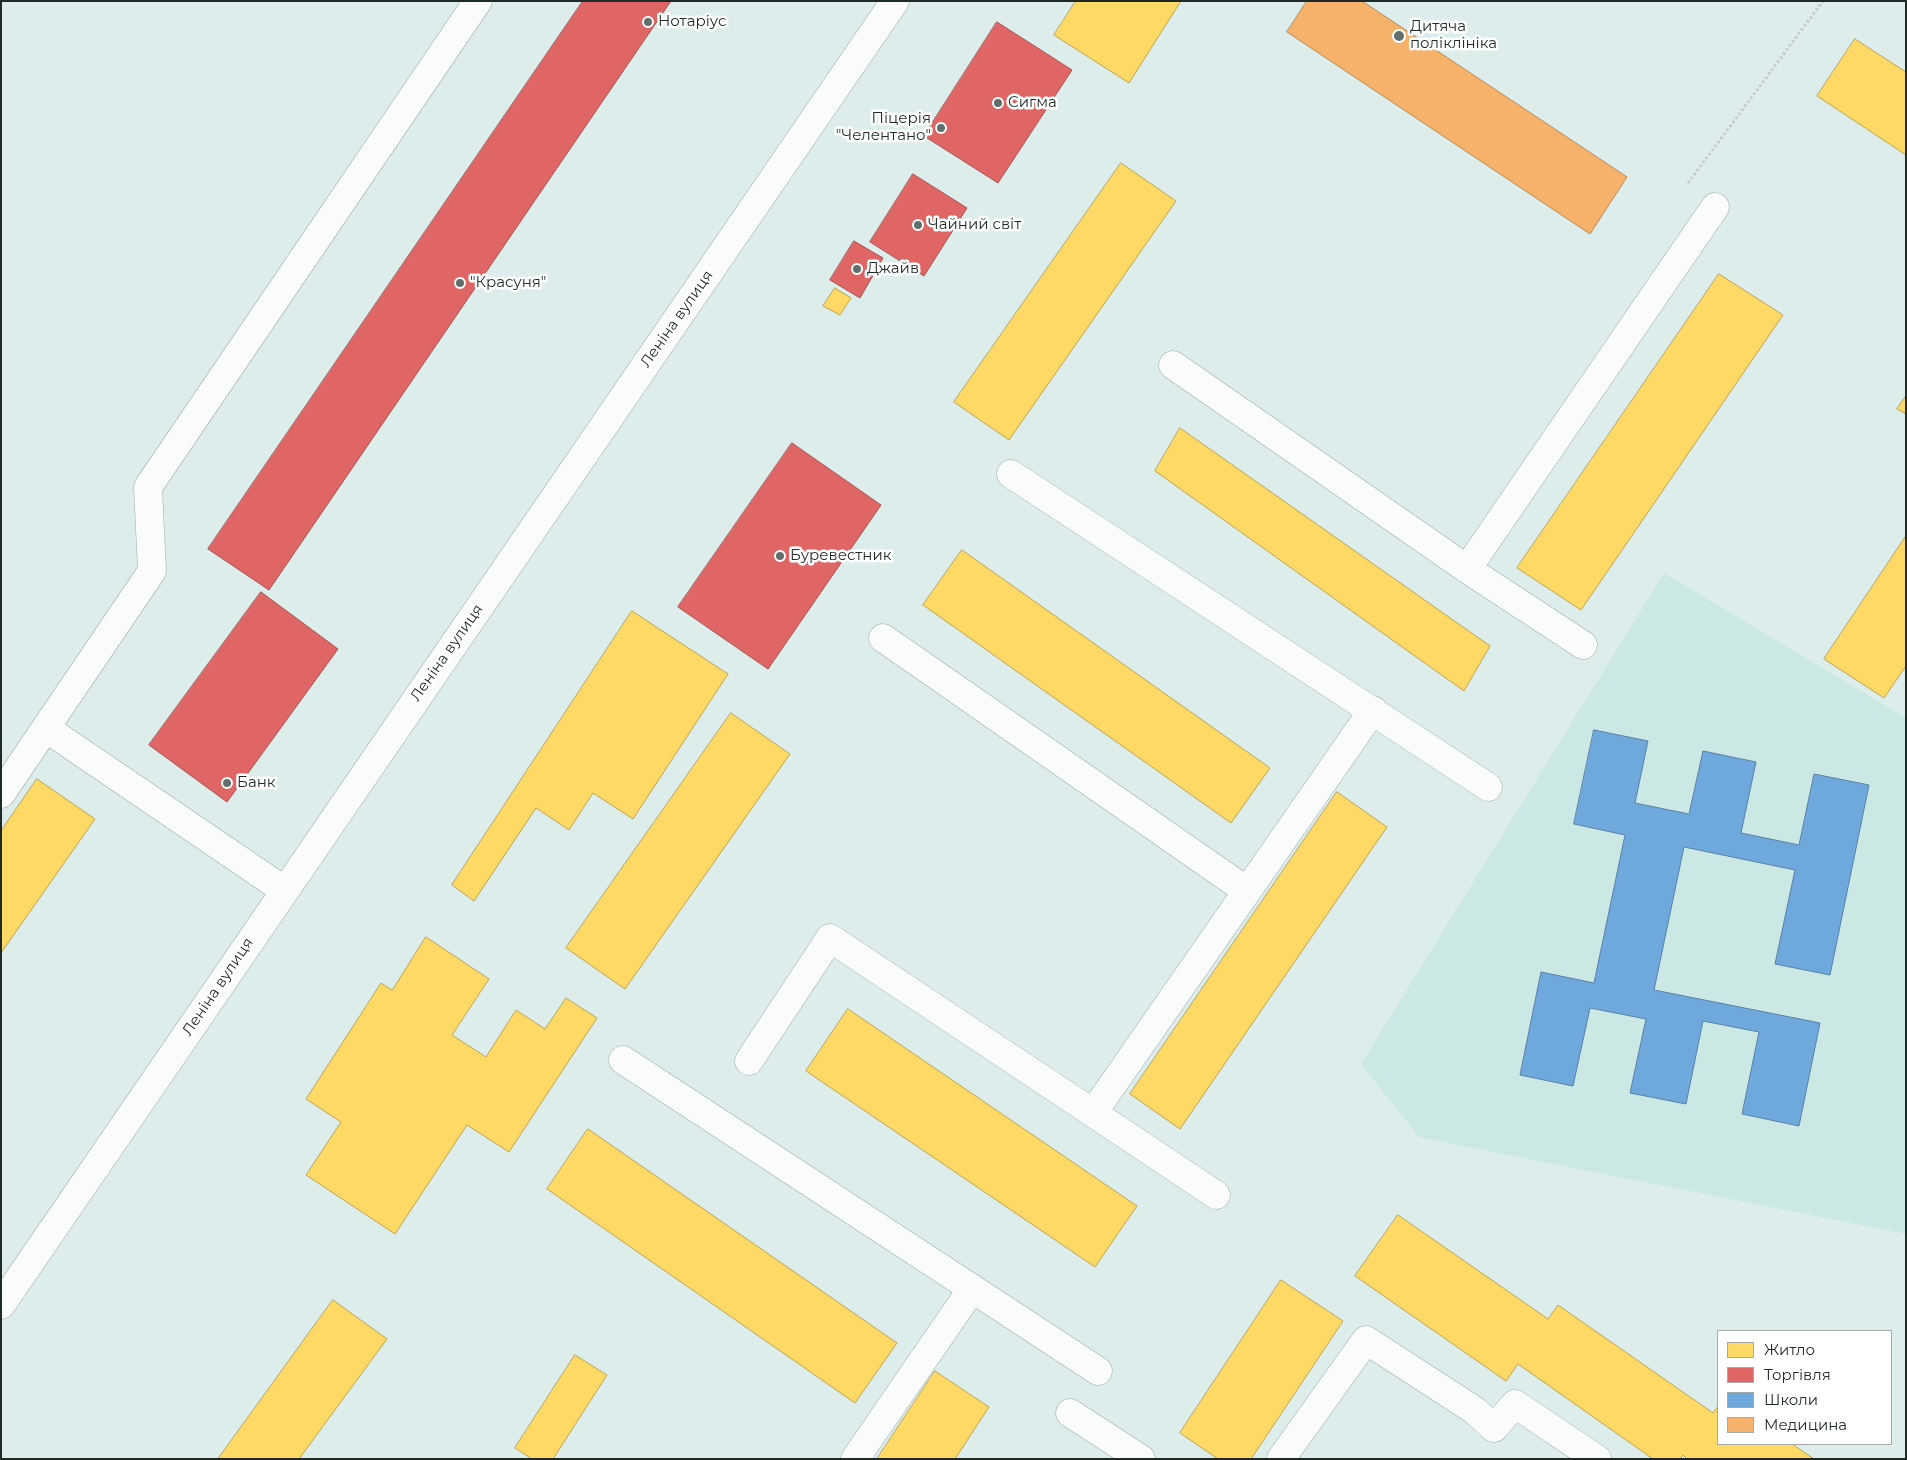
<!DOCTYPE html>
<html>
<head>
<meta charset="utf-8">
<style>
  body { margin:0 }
  #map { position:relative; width:1907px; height:1460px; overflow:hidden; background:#ddedeb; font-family:Montserrat,sans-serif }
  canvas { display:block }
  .frame { position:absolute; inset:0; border:2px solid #1e2a28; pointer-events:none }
  .legend { position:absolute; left:1717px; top:1330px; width:175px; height:115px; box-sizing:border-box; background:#fff; border:1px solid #a5aaa9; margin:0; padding:6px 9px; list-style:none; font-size:15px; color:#1e2a28 }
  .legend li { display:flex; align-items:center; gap:10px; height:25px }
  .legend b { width:25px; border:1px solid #a5aaa9 }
</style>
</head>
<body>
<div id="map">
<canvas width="1907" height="1460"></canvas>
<div class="frame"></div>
<ul class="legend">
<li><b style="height:14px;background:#ffd966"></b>Житло</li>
<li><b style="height:14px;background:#e06666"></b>Торгівля</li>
<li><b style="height:14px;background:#6fa8dc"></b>Школи</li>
<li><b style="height:14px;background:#f6b26b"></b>Медицина</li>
</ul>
</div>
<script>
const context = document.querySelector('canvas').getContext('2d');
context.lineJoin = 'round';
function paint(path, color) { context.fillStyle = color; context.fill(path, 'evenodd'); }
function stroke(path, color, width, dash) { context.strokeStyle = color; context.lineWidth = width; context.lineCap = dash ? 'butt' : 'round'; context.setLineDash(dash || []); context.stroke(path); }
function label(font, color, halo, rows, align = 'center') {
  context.font = font + ' Montserrat,sans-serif'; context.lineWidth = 5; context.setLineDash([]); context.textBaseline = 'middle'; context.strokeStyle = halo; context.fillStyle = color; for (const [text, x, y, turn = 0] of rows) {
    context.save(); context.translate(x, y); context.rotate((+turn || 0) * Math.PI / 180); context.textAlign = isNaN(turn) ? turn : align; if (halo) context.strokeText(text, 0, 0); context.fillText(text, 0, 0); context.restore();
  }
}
paint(new Path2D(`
  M1664 573 1906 718V1234L1419 1137 1361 1064Z`), '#cbe8e4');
const homes = new Path2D(`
  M1076 1H1181L1129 83 1054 35Z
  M1855 39 1906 72V155L1817 96Z
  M1121 163 1176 201 1009 440 954 402Z
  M1719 274 1783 315 1581 610 1517 568Z
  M835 288 851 298 840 315 823 306Z
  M1906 396V414L1897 409Z
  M1180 428 1490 646 1464 691 1155 471Z
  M1906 536V666L1884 698 1824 659Z
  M962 550 1270 768 1231 823 923 605Z
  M632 611 728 674 633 819 593 793 569 830 536 808 474 901 452 885Z
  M731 713 790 754 625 989 566 948Z
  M37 779 95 819 1 953V831Z
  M1337 792 1387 827 1180 1129 1130 1094Z
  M426 937 489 979 452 1035 486 1057 516 1010 545 1029 566 998 597 1018 509 1152 467 1125 395 1234 306 1175 341 1122 306 1099 381 983 392 990Z
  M848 1009 1137 1206 1095 1267 806 1071Z
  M588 1129 897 1343 855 1403 547 1189Z
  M1398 1215 1548 1319 1558 1305 1713 1413 1718 1406V1444H1792L1814 1459H1687L1683 1455 1680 1459H1653L1518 1364 1506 1381 1355 1276Z
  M1281 1280 1343 1321 1251 1459H1218L1180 1433Z
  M333 1300 387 1339 299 1459H218Z
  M575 1355 607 1375 553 1459H532L515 1448Z
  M935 1371 989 1407 955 1459H877Z`);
paint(homes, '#ffd966');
stroke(homes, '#bca453', 1);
const shops = new Path2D(`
  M583 1H671L269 590 208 549Z
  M997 22 1072 70 998 183 924 136Z
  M913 174 967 208 924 276 870 242Z
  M854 241 883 258 860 298 830 280Z
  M792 443 881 505 768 669 678 607Z
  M261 592 338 649 227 802 149 745Z`);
paint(shops, '#e06666');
stroke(shops, '#a65453', 1);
const schools = new Path2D(`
  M1594 730 1648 741 1635 803 1689 814 1703 751 1756 762 1741 833 1799 845 1814 774 1869 785 1830 975 1775 964 1795 870 1684 847 1654 990 1820 1023 1799 1126 1742 1114 1759 1032 1703 1021 1686 1104 1630 1093 1646 1019 1590 1008 1573 1086 1520 1075 1541 972 1594 983 1625 835 1574 824Z`);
paint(schools, '#6fa8dc');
stroke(schools, '#5782a6', 1);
const health = new Path2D(`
  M1307 1H1362L1627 177 1590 234 1287 32Z`);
paint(health, '#f6b26b');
stroke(health, '#b58957', 1);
const minor = new Path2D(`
  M1173 365 1467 569 1583 645
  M1011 474 1488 787
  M1467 569 1715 207
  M883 638 1247 891
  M47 729 284 890
  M1 794 152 571 148 487 478 1
  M623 1060 1098 1371
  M749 1061 830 938 1216 1195
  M1093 1113 1373 710
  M1 1305 895 1
  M1070 1413 1141 1459
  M855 1459 972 1289
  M1281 1459 1366 1340 1474 1410 1494 1428 1515 1404 1597 1459`);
stroke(minor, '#9daaa8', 29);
stroke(new Path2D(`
  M1688 183 1823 1`), '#c5cbcb', 3, [2.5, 2.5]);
stroke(minor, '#fafcfc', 28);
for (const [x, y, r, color] of [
  [648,22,5,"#616e6c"],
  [1399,36,6,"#616e6c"],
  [998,103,5,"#616e6c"],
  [941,128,5,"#616e6c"],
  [918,225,5,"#616e6c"],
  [857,269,5,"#616e6c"],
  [460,283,5,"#616e6c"],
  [780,556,5,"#616e6c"],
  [227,783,5,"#616e6c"]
]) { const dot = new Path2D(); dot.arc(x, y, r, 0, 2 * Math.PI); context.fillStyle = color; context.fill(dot); stroke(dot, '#fff', 2); }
label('15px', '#1e2a28', '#fff', [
  ["Нотаріус",658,22],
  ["Дитяча",1410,27],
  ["поліклініка",1410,44],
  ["Сигма",1008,103],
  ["Піцерія",931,119,"right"],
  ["\"Челентано\"",931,136,"right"],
  ["Чайний світ",928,225],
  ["Джайв",867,269],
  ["\"Красуня\"",470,283],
  ["Буревестник",790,556],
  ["Банк",237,783]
], 'left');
label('15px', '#1e2a28', '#fff', [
  ["Леніна вулиця",677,319,-55],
  ["Леніна вулиця",447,653,-55],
  ["Леніна вулиця",218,987,-56]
]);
</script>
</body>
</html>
